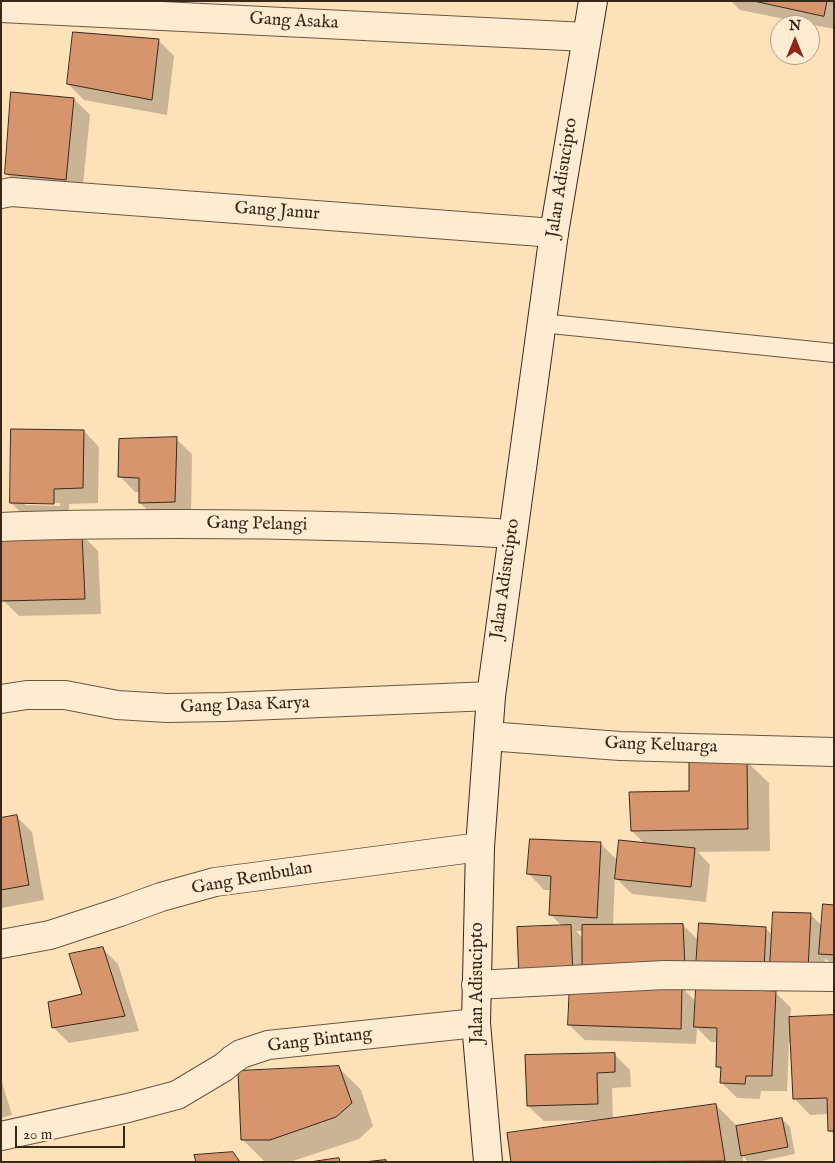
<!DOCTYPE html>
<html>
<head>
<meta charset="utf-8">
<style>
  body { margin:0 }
  #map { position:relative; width:835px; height:1163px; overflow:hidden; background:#fde2b9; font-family:"IM FELL English",serif }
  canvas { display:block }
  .frame { position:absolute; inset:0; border:2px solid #38281a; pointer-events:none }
  .north { position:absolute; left:770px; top:15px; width:50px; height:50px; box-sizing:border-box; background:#feecd2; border:1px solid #af9e88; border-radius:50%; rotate:0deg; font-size:14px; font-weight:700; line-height:20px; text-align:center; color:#38281a }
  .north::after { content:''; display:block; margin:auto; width:18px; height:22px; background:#8f2418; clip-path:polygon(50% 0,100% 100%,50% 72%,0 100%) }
  .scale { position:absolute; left:15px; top:1126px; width:110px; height:22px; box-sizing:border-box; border:2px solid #38281a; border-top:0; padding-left:6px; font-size:15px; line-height:18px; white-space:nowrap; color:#38281a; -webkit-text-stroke:4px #feecd2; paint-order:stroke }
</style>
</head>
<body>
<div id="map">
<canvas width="835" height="1163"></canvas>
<div class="frame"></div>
<div class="north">N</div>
<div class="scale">20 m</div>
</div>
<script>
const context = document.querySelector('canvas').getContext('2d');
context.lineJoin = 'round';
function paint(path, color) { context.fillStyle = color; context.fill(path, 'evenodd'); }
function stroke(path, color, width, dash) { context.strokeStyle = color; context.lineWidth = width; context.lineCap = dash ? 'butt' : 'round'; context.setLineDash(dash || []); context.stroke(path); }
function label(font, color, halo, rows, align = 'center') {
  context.font = font + ' "IM FELL English",serif'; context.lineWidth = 5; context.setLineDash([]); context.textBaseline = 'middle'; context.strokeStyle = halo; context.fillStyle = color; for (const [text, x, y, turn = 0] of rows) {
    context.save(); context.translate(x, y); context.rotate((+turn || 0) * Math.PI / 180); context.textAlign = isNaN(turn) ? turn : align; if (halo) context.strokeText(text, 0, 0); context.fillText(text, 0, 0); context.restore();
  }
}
paint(new Path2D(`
  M731 1H834V29L740 10Z
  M158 40 174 56 167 115 84 100 68 84Z
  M74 99 90 115 82 195 22 189 6 173Z
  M84 431 99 447 98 503 69 504V519L27 518 11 503ZM25 502 60 503V506L25 505Z
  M176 439 192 454 191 518H156L140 503V492H135L120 476Z
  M1 535H82L98 551 101 614 19 616 3 600Z
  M746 761 769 783 770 851 698 852 710 865 706 902 632 894 615 877 613 926 683 925 699 941 765 928 773 935 811 915 822 926 834 906V967L825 958 823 984 682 987 696 1002 775 992 791 1008 790 1019 834 1016V1135L830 1130 829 1114 810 1115 795 1099 791 1042H789L787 1091H761L760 1099 737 1098 721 1082 722 1071 717 1066 718 1042H711L697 1028 696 1044 585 1040 569 1025 570 995 536 996 521 980 562 926 551 915 552 890H544L529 874 601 844 618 861 645 844 632 831 691 792ZM576 931H583V939Z
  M16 816 32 832 44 900 1 908V819Z
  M102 948 118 964 139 1031 69 1043 54 1028 84 995Z
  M614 1054 630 1070 631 1087 612 1088 613 1120 716 1105 738 1127 782 1119 790 1127 795 1154 757 1162H748L743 1156V1162H513L599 1122V1120L544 1121 528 1106Z
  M338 1067 361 1090 373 1126 359 1139 293 1161 265 1162 243 1140Z
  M1 1079 12 1115 1 1118Z`), '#0003');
const building = new Path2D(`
  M754 1H827L824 16Z
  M73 32 159 39 152 100 67 84Z
  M11 92 74 98 66 180 5 174Z
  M11 429 84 430 83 488 54 489V504L10 503Z
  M177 437 175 502 139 503V478L118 477 119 439Z
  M1 534H82L85 599 2 601Z
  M747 760 748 829 631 831 629 792 689 791V761Z
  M17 815 29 885 1 890V818Z
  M530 839 601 842 597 918 549 915 551 876 527 874Z
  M619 840 695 848 691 887 615 879Z
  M823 904 834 905V955L819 954Z
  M773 912 811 913 808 969 770 967Z
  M699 923 766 927 764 971 696 967Z
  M683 924 685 967 582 969V925Z
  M571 925 573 979 519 981 517 927Z
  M103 947 125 1016 52 1028 48 1002 82 994 69 954Z
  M570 982 682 986 681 1029 568 1025Z
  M696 988 776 991 772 1076H746L745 1084 720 1083 721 1067H716L717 1028 694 1027Z
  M834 1015V1131H828L827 1098 793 1099 789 1017Z
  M615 1053V1072L597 1073 598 1104 527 1106 525 1055Z
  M339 1066 352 1103 336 1117 270 1140H241L238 1071Z
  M716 1104 725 1161 511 1162 507 1133Z
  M782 1118 788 1147 741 1156 736 1126Z
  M233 1152 240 1162H196L194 1155Z
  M339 1158 340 1162H310Z
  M386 1160V1162H364Z`);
paint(building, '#d7956e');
stroke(building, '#38281a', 1);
const service = new Path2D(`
  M541 323 834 353`);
const minor = new Path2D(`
  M1 8 586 37
  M1 194 11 192 554 233
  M1 527C61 524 120 524 179 524 290 524 401 527 512 534
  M1 699 27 695H65L117 705 167 708 225 707 491 696
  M488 736 620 746 834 752
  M1 944 50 935 120 912 161 897 215 882 480 847
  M476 985 664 975 834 977
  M1 1136 128 1108 177 1095 224 1067 232 1060 241 1054 268 1045 476 1023`);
const secondary = new Path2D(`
  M488 1162 476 1023 480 847 491 696 554 233 593 1`);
stroke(service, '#695642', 20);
stroke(minor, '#695642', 30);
stroke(secondary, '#38281a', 30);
stroke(service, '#feecd2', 18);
stroke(minor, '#feecd2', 28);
stroke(secondary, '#feecd2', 28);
label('18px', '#38281a', '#feecd2', [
  ["Gang Asaka",294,22,3],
  ["Jalan Adisucipto",563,178,-81],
  ["Gang Janur",277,212,4],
  ["Gang Pelangi",257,525,1],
  ["Jalan Adisucipto",506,579,-82],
  ["Gang Dasa Karya",245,706,-2],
  ["Gang Keluarga",661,746,2],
  ["Gang Rembulan",252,879,-10],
  ["Jalan Adisucipto",478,983,-90],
  ["Gang Bintang",320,1041,-7]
]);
</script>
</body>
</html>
